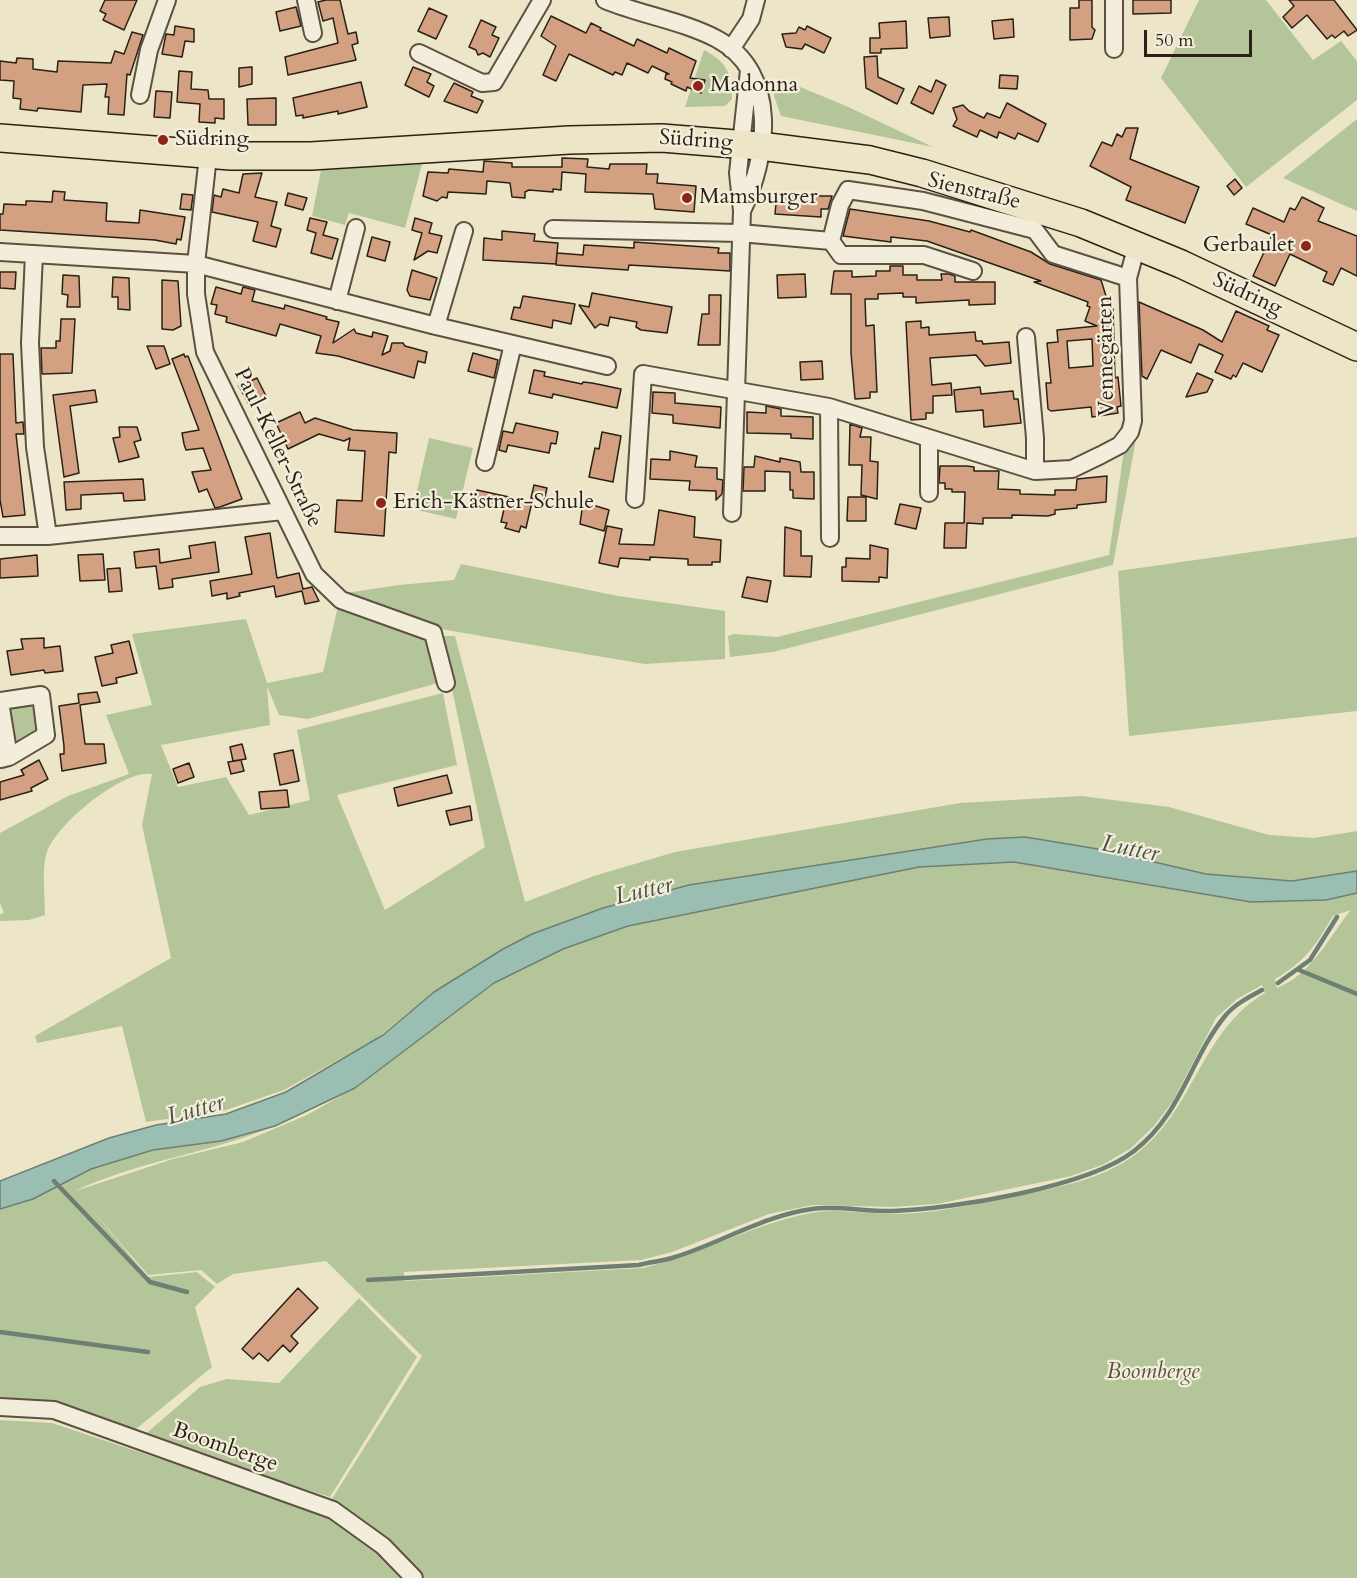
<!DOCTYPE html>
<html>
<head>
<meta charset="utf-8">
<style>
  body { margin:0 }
  #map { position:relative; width:1357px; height:1578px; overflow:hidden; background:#ede5c7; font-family:Cardo,serif }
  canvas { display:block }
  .scale { position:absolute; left:1144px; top:30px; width:108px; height:27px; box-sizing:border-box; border:3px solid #2b2016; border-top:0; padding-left:8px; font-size:18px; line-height:21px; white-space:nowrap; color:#2b2016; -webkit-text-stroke:4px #f3eedb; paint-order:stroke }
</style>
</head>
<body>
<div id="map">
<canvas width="1357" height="1578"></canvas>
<div class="scale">50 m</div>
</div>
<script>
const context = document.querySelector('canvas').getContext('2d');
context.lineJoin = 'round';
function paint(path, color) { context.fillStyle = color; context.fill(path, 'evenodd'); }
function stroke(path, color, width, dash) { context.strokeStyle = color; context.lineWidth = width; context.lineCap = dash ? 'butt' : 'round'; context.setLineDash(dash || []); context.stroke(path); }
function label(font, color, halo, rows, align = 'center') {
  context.font = font + ' Cardo,serif'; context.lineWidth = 4.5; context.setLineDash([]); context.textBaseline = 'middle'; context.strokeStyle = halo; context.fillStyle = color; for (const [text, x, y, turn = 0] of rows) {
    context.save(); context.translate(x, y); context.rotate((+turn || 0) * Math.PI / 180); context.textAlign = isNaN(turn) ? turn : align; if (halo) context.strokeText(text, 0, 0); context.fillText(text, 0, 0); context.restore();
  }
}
paint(new Path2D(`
  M1199 0H1266L1313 60 1341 41 1357 61V100L1246 187 1161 78Z
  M704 50C727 62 731 72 732 99L725 106 685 107Z
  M778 78 844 105 933 147 781 116 774 96Z
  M1357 119V211L1283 178Z
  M422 164 405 228 349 213 345 225 312 216 321 170Z
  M429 438 473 448 456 519 413 509Z
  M1136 439 1113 565 773 652 730 657 728 636 734 634 777 637 1109 555 1124 450Z
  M1357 537V711L1129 736 1118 571Z
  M461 564 618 596 725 611V659L645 664 591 655 435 628 339 594 399 585 454 580Z
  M338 606 426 635 438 683 308 719 279 715 267 686 270 725 161 745 178 787 226 777 249 815 310 800 297 730 443 693 457 765 337 795 385 910 485 847 441 636H455L525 902 594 876 675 852 960 803 1081 796 1169 807 1269 835 1314 838 1357 831V871L1292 881 1206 874 1098 849 1025 837 986 839 689 885 603 908 532 934 503 949 434 992 376 1039 284 1090 223 1111 146 1122 122 1026 37 1043 35 1036 171 958 142 825 152 774C123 769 53 826 46 855 42 870 45 899 45 915L29 920 0 921V914L4 913 0 903V833L68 796 129 774 106 715 152 705 132 634 246 619 267 683 323 672Z
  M29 703C40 713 40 724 35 738L22 745 13 741 8 711 13 705Z
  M1014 862 1251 902 1326 900 1357 893V1578H0V1420L52 1423 323 1513 422 1356 326 1261 233 1274 217 1284 201 1270 148 1275 86 1203 148 1277 197 1272 215 1287 195 1307 212 1367 131 1433 0 1401V1209L33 1199 91 1169 153 1150 221 1141 275 1126C211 1153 138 1161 75 1191L173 1159 243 1142 307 1115 355 1088 494 983 563 949 628 926 919 867ZM1351 910C1328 938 1313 973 1277 988L1275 979C1306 961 1315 946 1333 916ZM1262 985 1265 993C1201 1030 1194 1111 1136 1154 1099 1182 1052 1188 1009 1197 970 1205 932 1214 892 1214 865 1214 838 1208 811 1213 752 1224 701 1255 643 1268L404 1281V1272L641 1260 672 1252 769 1214 813 1205 892 1207 937 1204 1071 1176 1102 1165 1130 1149 1154 1126 1173 1101 1216 1018 1237 999Z
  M359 1298 417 1357 330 1497 142 1437 200 1387 227 1379 279 1383Z`), '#b4c699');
const water = new Path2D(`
  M1025 837 1098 849 1206 874 1292 881 1357 871V893L1326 900 1251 902 1014 862 919 867 628 926 563 949 494 983 355 1088 275 1126 221 1141 153 1150 91 1169 33 1199 0 1209V1181L109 1138 156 1125 226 1114 286 1092 383 1035 434 992 503 949 532 934 603 908 689 885 987 839Z`);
paint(water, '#9abfb2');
stroke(water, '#6e7f74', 1.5);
stroke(new Path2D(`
  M1299 970 1357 994
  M1278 983 1310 960 1337 917
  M54 1181 150 1282 187 1292
  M368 1280 639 1265C651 1262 663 1261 675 1257 721 1243 762 1216 812 1209 838 1205 866 1212 893 1211 953 1209 1088 1187 1134 1151 1182 1114 1190 1059 1225 1016 1235 1004 1249 997 1262 990
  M0 1332 148 1352`), '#6e7f74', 4.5);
const building = new Path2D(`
  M105 0H137L124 30 103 20 106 14 100 11Z
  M326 0H340L348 34 356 32 358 43 352 45 356 60 288 75 285 57 338 43 333 18 323 21 318 2Z
  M1079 0H1092V27L1095 30 1092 39 1070 40V8H1079Z
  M1133 0H1171V13L1133 14Z
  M1289 0H1334L1357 30 1348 36 1344 31 1335 38 1332 35 1327 39 1307 15 1292 28 1283 17 1294 6Z
  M296 7 301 26 280 31 276 12Z
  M429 8 447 16 436 39 418 31Z
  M551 16 586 33 591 23 601 28 600 30 634 46 637 39 667 53 669 48 696 61 690 78 705 80 701 93 687 87 686 91 671 84 672 82 665 79 666 74H669L652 66 648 73 627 63 622 75 615 72 613 75 569 54 556 81 543 75 556 46 541 36Z
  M949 17 950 36 930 38 928 18Z
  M1013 19 1014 37 994 39 992 21Z
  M481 20 496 27 492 35 499 38 490 57 483 53 478 55 476 50 469 47Z
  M906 21 907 48 881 49V53H870V38H880L879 23Z
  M175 26 194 29V42L185 41 182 57 162 54 166 34 174 35Z
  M807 26 831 38 824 53 805 44 802 49 786 47 782 34 796 33 799 27 805 30Z
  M132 32 143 35 130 75 127 74 124 115 108 114 109 97H105L107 84 83 85 81 112 38 108 37 111 20 109 21 99 13 98 14 81 0 80V61L16 63 17 58 33 59V69L57 72 58 61 111 63 115 51 124 54Z
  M877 56 878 77 904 89 897 104 866 88 864 57Z
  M252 67V84L239 87V68Z
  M413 67 431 74 427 82 434 86 429 97 405 85Z
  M179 71 192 72 191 89 208 90 209 99H224V119L215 118V123L199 122 200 104 177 102Z
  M1000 75 1018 76 1017 89 999 88Z
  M936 80 946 85 933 114 911 103 919 86 931 92Z
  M361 82 367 107 338 114V111L303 118V115L296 116 293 98Z
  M454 83 473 92 471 96 483 101 477 113 444 101Z
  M156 91 172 92 170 118 154 117Z
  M276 98V125H248L247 99Z
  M1007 103 1046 124 1038 142 1018 133 1015 139 999 132 997 138 980 130 977 137 953 126 957 119 953 108 963 105 969 111 984 118 987 113 1000 118Z
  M1126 128H1138L1130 159 1199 187 1185 223 1126 200 1131 187 1090 166 1102 142 1112 146 1117 134 1122 137Z
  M562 158 588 159 587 167 609 169 610 164H647L646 174H658L657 183 696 186 694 212 655 209 653 194 585 192 586 174 562 172 561 190 553 189V192L529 190 525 192V198L512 197 510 183 487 181 486 194 448 192 447 198 442 197 437 201 423 196 428 172 448 173 449 169 483 172 484 161 512 163V167H562Z
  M262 173 255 197 277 202 271 226 281 229 276 247 253 241 258 222 212 212 214 195 221 197 223 189 239 193 243 174Z
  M1235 179 1242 188 1234 195 1227 186Z
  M53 191 65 192 64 200 107 203 106 221 139 223 140 210 185 217 181 240 177 239 176 244 155 240 0 230V214H3L4 204 26 205V201H31L52 202Z
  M288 193 307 198 303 210 285 205Z
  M777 193 822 196H832L828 209H821V217L775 214Z
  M182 194 193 195 191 210 180 209Z
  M1302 197 1324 208 1318 221 1357 236V276L1341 268 1333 285 1323 281 1327 272 1290 254 1275 286 1253 276 1272 235 1246 224 1253 208 1284 222 1290 208 1295 210Z
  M850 209 929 221 970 232 971 230 1031 252 1050 264 1101 280 1110 309H1113L1115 378 1118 377 1121 406 1117 407 1118 413 1092 417 1091 407 1051 411 1048 409 1046 383H1051L1047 343 1058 342 1057 330 1097 326 1085 321 1090 307 1087 306 1088 302 1034 282 1041 281 927 241 891 237V242L843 236ZM1092 339 1093 366 1069 368 1067 341Z
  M310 218 327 222 323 235 338 239 332 259 311 253 316 233 307 230Z
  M415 218 432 223 429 233 442 236 437 253 428 251 414 260 422 233 412 230Z
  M502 231 535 234 534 241 558 243 556 264 483 260 484 238 502 240Z
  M372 237 390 242 385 261 367 256Z
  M634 242 719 248 718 253H730V271L629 265 628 270 556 265 557 253 583 255 584 245 634 248Z
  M890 266H903V275H917V280H942L941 274H949L955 276V282H995V304L969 305V300L916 303V297H903V293L878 294V299H865L866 326 874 325 877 392H870V398L855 399 851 353V294H831L834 271H852V277L876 276V271H890Z
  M412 270 437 278 430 300 410 296 407 290Z
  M0 272H16L15 289 0 288Z
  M805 274 806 297 778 298 777 275Z
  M63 275 79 276 80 307H67L68 295 62 294Z
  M113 277 129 278 130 310 118 309V297H112Z
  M162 280 178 281 181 326 173 330 162 329Z
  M216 287 241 294 243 287 255 290 252 301 284 309 285 305 327 317 326 319 339 322 333 343 354 329 356 333 372 337 373 332 388 336 382 355 390 351 392 343H403L405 346 427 352 425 363 418 361 414 378 338 356 316 353 321 336 280 324 276 336 226 322 227 317 215 314 217 305 211 304Z
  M592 293 672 307 667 333 641 330 636 327 637 322 610 317 608 326 600 324 595 328 579 305 589 307Z
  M709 295H721L720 345H698L702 314H709Z
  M523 296 575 304 571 324 553 320 552 328 511 319 514 307 520 308Z
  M1139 302 1203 330 1222 342 1236 311 1269 326 1267 330 1279 335 1262 372 1243 363 1236 377 1233 375 1231 379 1215 372 1223 355 1199 344 1191 363 1161 350 1147 379 1142 376Z
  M61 319H75L72 373 42 374 41 348H56V341H60Z
  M921 321V328L929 327V335L975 332 976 341H982L983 344 1009 342 1011 363 985 366 976 355 930 358 932 385 951 383 952 395 933 396V413H926V419L911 420 906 322Z
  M147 346H164L170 364 156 369Z
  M473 353 498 360 494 378 468 371Z
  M0 354H13L16 423 23 422 24 434H16L25 515 3 517 0 500Z
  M184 354 185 357 188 356 242 499 220 507 215 508 207 489 199 492 192 472 211 470 203 448 186 450 184 444 182 433 199 430 172 359Z
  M822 361 823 379 801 380 800 362Z
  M534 370 545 372 544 376 582 384 583 382 592 383 621 389 617 408 553 394 552 398 529 393Z
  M1197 373 1213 380 1207 392 1186 397Z
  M257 378 267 398 250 407 239 386Z
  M980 387 981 394 1013 391 1014 399H1018L1021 423 984 427 983 410 956 412 954 390Z
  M95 390 97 402 70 406 79 473 64 477 53 395Z
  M653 392 675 393V403L721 407 720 428 673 423V415L652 413Z
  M766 406 781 409V416L813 417V439L791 438V434L747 433V412L766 413Z
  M300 412 305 423 315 418 353 430 397 433 396 453 389 452 384 536 335 532 337 500 362 501 365 451 348 450 350 438 344 441 319 434 288 449 276 423Z
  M516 423 558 432 556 444 551 443 549 453 508 445 506 452 499 450 503 431 513 433Z
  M850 424 862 428 860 437H871L870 461 878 462 877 499 861 495 862 465H849Z
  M119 427H137L141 440 134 442 139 457 119 462 113 438 120 437Z
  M602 432 621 436 613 482 589 477 595 448 599 449Z
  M670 451 697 456 695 467 717 468V479L723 480 722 494 716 500V491L689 490 690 481 650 479 651 459 670 460Z
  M755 456 780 462V458L800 462 801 472H814V499L793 498V490H790V472L765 471V491H743L744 467H754Z
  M940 466H967L974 467V471H999L998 489 1020 490V494L1055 495V490H1076L1077 479 1107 476 1106 502 1077 505V508L1055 510V514L1048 516 1012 515V518H983V524L967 523 966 548H944L945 523H964L965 492H952V489H945V483H939Z
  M143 479 145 500 124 501 123 493 81 495V509L66 510 64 482Z
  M534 485 547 488 544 501 531 498Z
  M477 490 532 502 526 528 521 526 519 532 505 528 507 523 501 522 504 509 474 503Z
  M848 497H866V521H847Z
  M583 502 609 510 604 531 580 524Z
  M900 504 921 508 916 529 895 524Z
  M659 510 695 517 694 537 721 540 720 562H712V565H688V559L650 557V560L620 558 618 567 599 563 607 526 622 529 619 544 654 545Z
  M785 527 801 531V556H812L811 577 784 576Z
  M270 533 277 578 299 573 303 589 312 587 319 601 305 604 302 591 276 597 274 586 239 593 240 596 227 599V593L212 596 210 581 252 574 245 537Z
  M215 542 219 572 172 579 173 587 159 589 156 566 136 568 134 552 159 549 160 563 191 558 189 546Z
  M870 545 888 549 887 578 879 577V582L842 581V567H846V558L870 559Z
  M103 554 105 580 80 581 78 555Z
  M37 555 38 576 0 578V559Z
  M120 568 122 591 109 592 107 569Z
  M747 577 771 581 767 602 742 597Z
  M44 638V648L60 646 63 671 45 673 44 670 11 675 7 651 23 649 21 639Z
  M129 641 137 673 116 678 117 683 102 686 95 657 113 653 111 645Z
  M97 692 100 702 80 705 85 744H104L106 763 62 771 60 754H64V746L59 706 79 703 78 694Z
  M242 744 246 759 233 761 230 747Z
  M293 750 299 781 280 785 274 754Z
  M39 760 48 779 31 788 32 791 0 800V782L24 775 21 770Z
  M241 760 244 771 231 774 228 762Z
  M189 763 194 777 178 783 173 769Z
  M447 775 452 793 398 806 394 788Z
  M287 790 289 807 261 809 259 792Z
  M470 806 472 820 450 825 446 811Z
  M298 1288 318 1308 291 1336 298 1343 290 1352 283 1345 268 1361 259 1353 253 1359 242 1349Z`);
paint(building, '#d3a182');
stroke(building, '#2b2016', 1.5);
const street = new Path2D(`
  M306 0 313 33
  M605 0C641 15 683 21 717 39 780 73 768 157 742 211
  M1114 0V49
  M731 49 751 19 756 0
  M419 53 482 83 494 82 542 0
  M140 95 149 50 167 0
  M208 156 196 264V294L205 352 314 574 341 600 433 633 446 683
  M553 229 740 233 831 241 841 255H924L973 271
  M831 241 840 205 848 190 923 201 1035 230 1053 254 1128 278
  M0 252 196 264 436 326 607 366
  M34 254 30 343 35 447 48 536
  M337 301 356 228
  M436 326 464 231
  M1026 337 1035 438V471
  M829 407 830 538
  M929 440V493
  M485 462 513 344
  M635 499 643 374 829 407 1035 471 1072 469 1101 455 1120 445 1130 432 1133 421 1128 278 1137 245
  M732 513 742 211 738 173 749 70
  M0 536H48L283 511
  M0 701 41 695 46 735 9 757
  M0 702 9 757 1 759
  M0 1407 54 1410 333 1510 383 1546 414 1578`);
const primary = new Path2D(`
  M0 138 231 156H311L569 140 662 138 760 146 870 160 922 173 1081 223 1181 264 1357 347`);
stroke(street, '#5c5142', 20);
stroke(primary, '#2b2016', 30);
stroke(street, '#f3eedb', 16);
stroke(primary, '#ede5c7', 27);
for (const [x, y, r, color] of [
  [698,86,6,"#8f2418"],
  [163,140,6,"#8f2418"],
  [687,198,6,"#8f2418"],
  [1306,246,6,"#8f2418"],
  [381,503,6,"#8f2418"]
]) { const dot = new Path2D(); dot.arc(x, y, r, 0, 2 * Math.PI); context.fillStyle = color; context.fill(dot); stroke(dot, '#f3eedb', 2); }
label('22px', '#2b2016', '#f3eedb', [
  ["Madonna",710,86],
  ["Südring",175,140],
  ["Mamsburger",699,198],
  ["Gerbaulet",1294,246,"right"],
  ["Erich-Kästner-Schule",393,503]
], 'left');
label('22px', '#2b2016', '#f3eedb', [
  ["Südring",696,141,4],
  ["Sienstraße",974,192,14],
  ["Südring",1247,295,25],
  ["Vennegärten",1107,356,-91],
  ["Paul-Keller-Straße",277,448,64],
  ["Boomberge",225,1448,19]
]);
label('italic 22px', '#54523d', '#f3eedb', [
  ["Boomberge",1153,1373]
]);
label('italic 24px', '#4c5045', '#f3eedb', [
  ["Lutter",1130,850,11],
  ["Lutter",644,892,-13],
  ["Lutter",196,1111,-16]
]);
</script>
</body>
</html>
